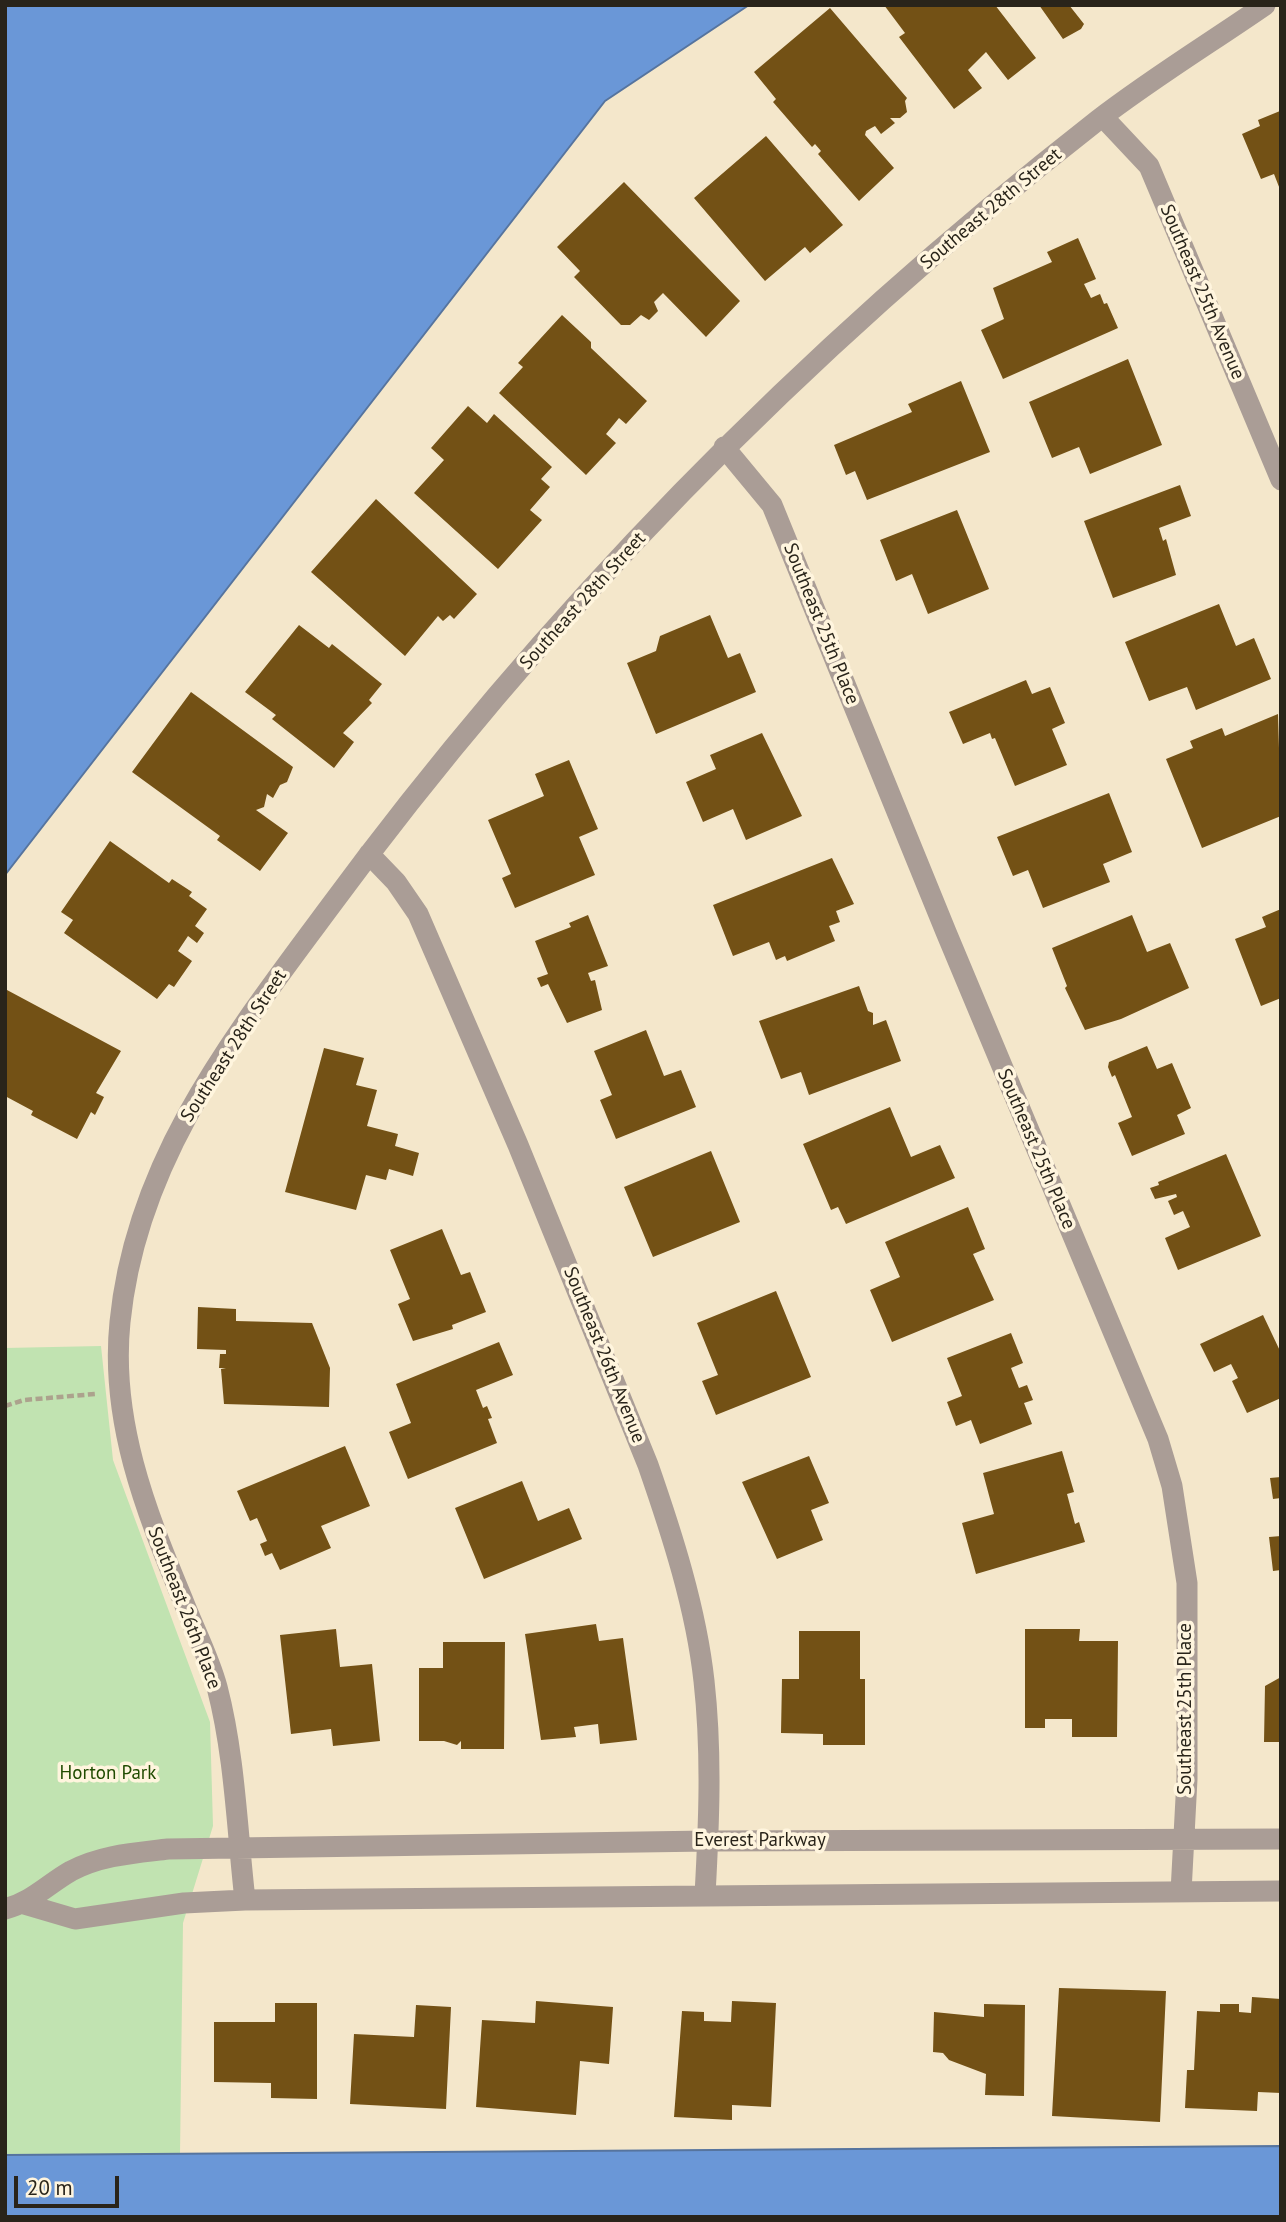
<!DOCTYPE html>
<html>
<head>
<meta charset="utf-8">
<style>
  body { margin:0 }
  #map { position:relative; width:1286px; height:2222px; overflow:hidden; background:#f4e7cb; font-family:"PT Sans",sans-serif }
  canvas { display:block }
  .frame { position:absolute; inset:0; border:7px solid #29241a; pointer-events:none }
  .scale { position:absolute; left:14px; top:2176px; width:105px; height:32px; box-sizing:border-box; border:4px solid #29241a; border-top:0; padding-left:9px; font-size:21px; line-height:24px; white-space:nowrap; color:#29241a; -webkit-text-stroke:5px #fff5de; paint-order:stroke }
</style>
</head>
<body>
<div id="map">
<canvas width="1286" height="2222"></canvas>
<div class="frame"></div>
<div class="scale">20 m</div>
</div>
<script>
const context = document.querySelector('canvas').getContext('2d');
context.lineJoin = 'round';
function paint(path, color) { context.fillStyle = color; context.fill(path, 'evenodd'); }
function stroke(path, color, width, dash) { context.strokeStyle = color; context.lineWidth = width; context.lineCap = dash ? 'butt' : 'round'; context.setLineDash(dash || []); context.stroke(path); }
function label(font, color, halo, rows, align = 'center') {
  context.font = font + ' "PT Sans",sans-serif'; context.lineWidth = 7; context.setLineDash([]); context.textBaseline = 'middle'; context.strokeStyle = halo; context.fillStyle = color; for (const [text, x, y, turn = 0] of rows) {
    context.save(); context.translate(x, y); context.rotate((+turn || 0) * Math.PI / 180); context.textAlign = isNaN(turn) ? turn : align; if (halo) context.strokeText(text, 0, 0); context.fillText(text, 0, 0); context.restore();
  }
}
paint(new Path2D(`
  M101 1346 113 1460 210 1722 213 1826 183 1923 180 2154 5 2155V1348Z`), '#c1e3b1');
const water = new Path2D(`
  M5 5H749L605 101 5 875Z
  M1281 2146V2217H5V2155Z`);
paint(water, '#6a97d7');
stroke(water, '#56749e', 2);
paint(new Path2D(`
  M884 5H995L1036 58 1008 80 986 52 968 70 982 88 954 109 899 37 905 33Z
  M1039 5H1069L1084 24 1081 29 1063 39Z
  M830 8 907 98 905 101 907 112 900 118H890L895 123 881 134 875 126 866 131 865 135 894 168 859 201 818 154 821 151 815 144 812 147 773 102 776 99 754 72Z
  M1280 111 1281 113V192L1274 174 1261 179 1242 134 1260 126 1258 120Z
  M766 136 843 225 810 253 805 247 765 281 694 198Z
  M624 182 740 301 706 337 663 293 654 302 658 311 649 320 641 315 630 325H621L574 277 580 271 557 247Z
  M1078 238 1096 279 1084 284 1091 298 1100 294 1104 304 1107 303 1118 328 1003 379 981 330 1004 319 993 288 1052 262 1047 252Z
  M562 315 591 342V348L647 401 626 424 619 418 606 434 616 443 586 475 499 393 523 367 518 363Z
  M1128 359 1162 445 1090 474 1079 447 1052 458 1029 402Z
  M961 381 990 452 867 500 855 471 846 475 834 445 912 412 908 404Z
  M468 406 487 423 494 414 552 467 541 479 550 487 530 510 542 520 498 569 414 493 444 460 431 448Z
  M1180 485 1191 516 1159 528 1163 541 1166 539 1176 575 1113 598 1084 521Z
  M376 499 477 594 454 619 450 615 443 621 438 616 405 656 311 572Z
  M957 510 989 589 928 614 912 574 896 581 880 540Z
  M1219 604 1236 646 1254 638 1271 679 1196 710 1187 687 1149 701 1125 642Z
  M710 615 728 658 740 653 756 692 656 734 627 663 656 651 660 636Z
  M299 625 329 648 332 644 382 684 369 700 372 703 343 733 354 742 334 768 272 719 276 715 245 692Z
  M1026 680 1032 694 1050 687 1065 723 1052 729 1067 765 1015 786 995 738 992 739 990 733 963 744 949 712Z
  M191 692 293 767 287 782 280 785 273 798 267 794 264 807 256 810 288 833 260 871 217 840 220 836 132 772Z
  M1278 714 1281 816 1202 848 1166 759 1193 748 1190 741 1222 728 1225 736Z
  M762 733 802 816 746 840 733 809 703 822 686 782 716 769 710 755Z
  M569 760 598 829 579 837 595 875 515 908 502 878 511 874 488 820 544 796 535 774Z
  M1109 793 1132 852 1103 864 1110 882 1043 908 1028 870 1013 876 997 837Z
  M110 841 169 883 172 879 192 892 189 896 207 909 195 926 204 933 197 943 188 936 178 951 192 961 174 987 169 984 157 999 64 933 73 920 61 912Z
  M832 858 854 904 836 911 840 922 829 926 835 941 787 961 785 956 776 960 769 942 733 956 713 905Z
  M1281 909V998L1261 1006 1235 939 1266 927 1262 917Z
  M588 915 608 966 588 973 591 981 595 980 602 1010 567 1023 548 984 541 987 537 978 548 974 535 941 571 927 569 923Z
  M1132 915 1147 952 1170 943 1189 988 1121 1019 1085 1030 1065 988 1067 986 1052 948Z
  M859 986 868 1011 873 1013V1025L886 1020 901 1061 809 1095 801 1072 781 1079 759 1021Z
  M7 990 121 1051 96 1093 104 1097 95 1115 91 1112 77 1139 31 1115 33 1111 5 1096Z
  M646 1030 664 1076 681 1070 696 1107 616 1139 600 1100 612 1095 594 1051Z
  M1147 1046 1157 1069 1172 1063 1191 1108 1177 1115 1185 1134 1132 1156 1118 1123 1132 1117 1115 1075 1112 1077 1108 1067 1109 1062Z
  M324 1048 364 1058 356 1085 377 1090 367 1126 398 1134 395 1146 419 1153 413 1176 389 1169 386 1180 366 1175 356 1210 285 1192Z
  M890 1107 911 1157 940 1145 955 1178 846 1224 838 1207 831 1210 803 1144Z
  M711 1151 740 1222 653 1257 624 1187Z
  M1226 1154 1261 1236 1178 1270 1165 1238 1190 1227 1183 1211 1174 1215 1168 1201 1177 1197 1176 1194 1155 1199 1150 1188 1159 1185 1158 1182Z
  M968 1207 985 1249 973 1254 994 1300 892 1342 870 1290 900 1277 885 1242Z
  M442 1229 461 1275 470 1272 486 1312 452 1325 453 1329 413 1341 398 1304 410 1299 390 1250Z
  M776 1291 811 1377 716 1415 702 1381 718 1375 697 1323Z
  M198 1307 236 1309V1321L312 1323 330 1368 329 1407 224 1404 221 1369 226 1368H219L220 1354H226V1350L197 1349Z
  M1263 1315 1281 1353V1398L1247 1413 1232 1381 1238 1378 1231 1364 1214 1372 1200 1344Z
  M1011 1333 1023 1363 1011 1368 1019 1388 1027 1385 1033 1400 1024 1403 1032 1424 980 1444 971 1420 956 1426 947 1402 962 1396 947 1358Z
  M499 1342 513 1375 476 1390 483 1408 487 1406 492 1418 488 1419 497 1443 408 1479 389 1432 411 1423 396 1384Z
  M345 1446 370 1506 321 1526 331 1548 280 1570 272 1553 265 1556 260 1544 267 1541 257 1518 250 1521 237 1491Z
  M1062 1451 1074 1492 1067 1494 1075 1524 1079 1522 1085 1542 976 1574 962 1523 994 1514 983 1473Z
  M809 1456 829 1503 811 1510 823 1540 777 1559 742 1482Z
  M1281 1477V1498L1273 1499 1270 1478Z
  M522 1481 538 1521 569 1508 582 1539 484 1579 455 1508Z
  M1281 1536V1570L1273 1571 1269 1537Z
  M596 1624 599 1641 623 1638 637 1740 600 1744 598 1724 574 1727 576 1737 541 1740 525 1634Z
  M336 1629 340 1667 372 1664 380 1741 333 1746 331 1729 291 1734 280 1635Z
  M1025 1629H1080L1079 1641H1118L1117 1737H1072V1719H1045V1728H1025Z
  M799 1631H860V1679H865V1745H823V1734L781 1733 782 1679H799Z
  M443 1642H505L504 1749H461V1741L457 1745 444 1741H419V1668H443Z
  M1281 1677V1742H1264L1265 1686Z
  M1059 1988 1166 1991 1160 2122 1052 2116Z
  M1252 1997 1281 1999V2093L1258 2092 1257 2111 1185 2108 1187 2070H1194L1197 2011 1220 2012V2004H1239V2012L1251 2013Z
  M536 2001 613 2007 609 2064 580 2061 576 2115 476 2107 482 2020 535 2023Z
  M732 2001 776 2003 771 2107 732 2105V2120L674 2117 682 2011 704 2012V2021L731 2022Z
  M275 2003H317V2099L271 2098V2083L214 2082V2022H275Z
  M984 2004 1025 2005 1024 2096 985 2095 986 2074 949 2060 943 2053 933 2052 934 2012 984 2017Z
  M416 2005 451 2007 446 2109 350 2104 354 2034 414 2037Z`), '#735115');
stroke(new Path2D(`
  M5 1406 24 1400 95 1394`), '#aca28d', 4.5, [7, 3.5]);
stroke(new Path2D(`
  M1103 117 1149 166 1281 480
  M724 447 772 505 946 932 1158 1439 1172 1486 1187 1583V1779L1181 1892
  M369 854 396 882 418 914 518 1145 648 1465C672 1534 696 1608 704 1681 712 1753 709 1823 705 1895
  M245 1900C237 1830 235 1756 217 1687 209 1657 193 1627 182 1598 145 1509 110 1420 120 1322 136 1160 233 1038 326 912 545 614 806 348 1098 120 1151 79 1210 43 1265 5
  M24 1904 75 1919 184 1903 245 1900 1281 1891
  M5 1909C32 1902 48 1884 71 1871 101 1855 135 1853 168 1849L708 1841 1281 1839`), '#aa9d96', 21);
label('19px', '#29241a', '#fff5de', [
  ["Southeast 28th Street",991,209,-40],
  ["Southeast 25th Avenue",1202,292,67],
  ["Southeast 28th Street",583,601,-48],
  ["Southeast 25th Place",821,624,68],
  ["Southeast 28th Street",234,1046,-57],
  ["Southeast 25th Place",1036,1149,67],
  ["Southeast 26th Avenue",604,1355,68],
  ["Southeast 26th Place",184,1608,69],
  ["Southeast 25th Place",1186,1709,-90],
  ["Everest Parkway",760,1841]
]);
label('19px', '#204b00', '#fff5de', [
  ["Horton Park",108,1774]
]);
</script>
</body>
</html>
